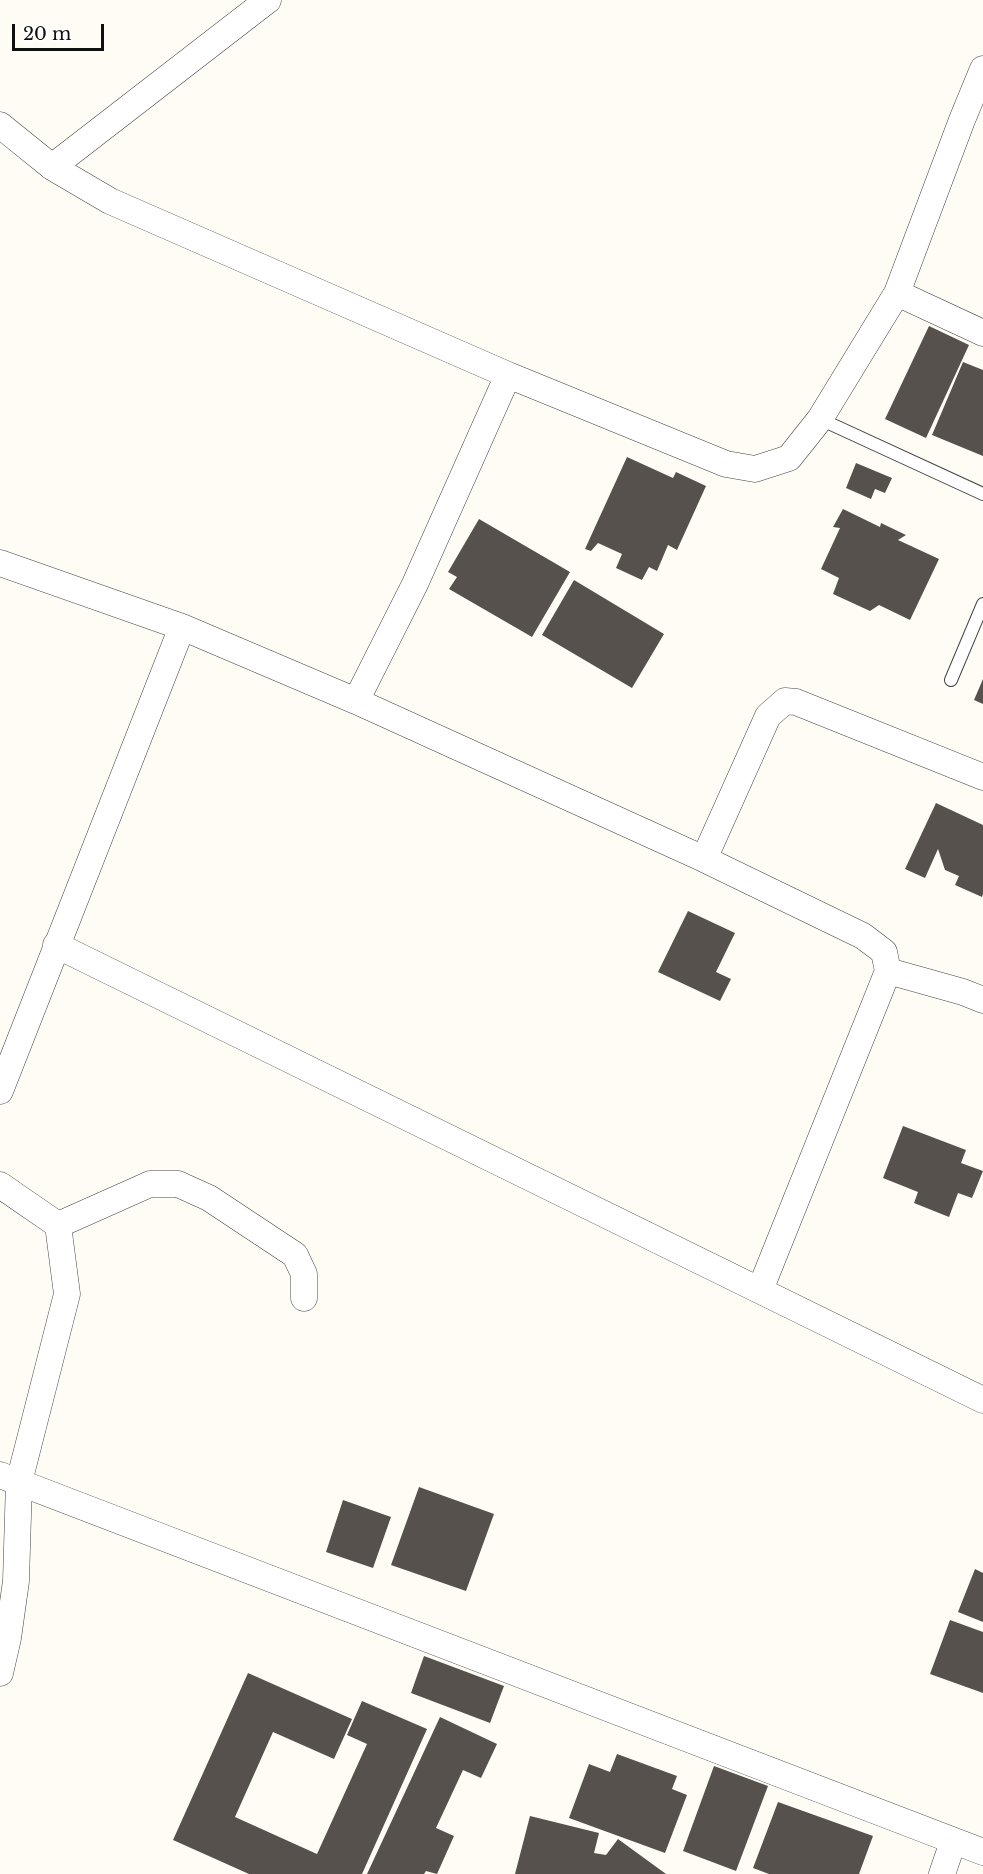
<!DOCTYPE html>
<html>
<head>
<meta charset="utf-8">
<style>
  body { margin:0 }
  #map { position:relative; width:983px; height:1874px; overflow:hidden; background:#fefcf4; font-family:"Libre Baskerville",serif }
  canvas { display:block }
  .scale { position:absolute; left:12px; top:24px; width:92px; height:27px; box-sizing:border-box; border:3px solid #101010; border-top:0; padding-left:8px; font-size:18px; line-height:21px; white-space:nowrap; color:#101010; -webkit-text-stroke:4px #fff; paint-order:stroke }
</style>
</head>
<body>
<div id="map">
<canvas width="983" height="1874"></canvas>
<div class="scale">20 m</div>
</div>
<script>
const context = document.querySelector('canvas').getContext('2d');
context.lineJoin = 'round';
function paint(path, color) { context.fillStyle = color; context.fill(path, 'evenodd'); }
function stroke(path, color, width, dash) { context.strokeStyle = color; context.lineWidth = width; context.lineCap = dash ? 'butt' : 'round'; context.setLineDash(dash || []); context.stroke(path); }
paint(new Path2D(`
  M929 326 969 345 926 438 885 419Z
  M963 362 983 370V456L932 435Z
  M627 457 673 478 676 472 706 486 677 550 668 545 657 571 649 567 642 580 616 568 622 554 598 543 591 551 585 549Z
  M856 463 892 478 885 493 875 489 871 499 846 488Z
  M843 509 880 527 881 523 906 535 898 540 939 559 910 620 879 605 870 611 833 594 839 578 821 569 840 528 833 527Z
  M479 519 570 572 532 637 449 589 457 577 448 572Z
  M574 580 664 634 632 688 542 635Z
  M983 679V704L974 700Z
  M936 803 983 825V894L982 897 955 885 959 876 945 870 938 849 925 878 905 869Z
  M688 911 735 933 716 972 731 979 720 1001 658 972Z
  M903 1126 966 1150 961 1163 983 1171 972 1198 958 1193 949 1217 914 1203 918 1192 883 1178Z
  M419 1487 494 1514 466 1591 391 1565Z
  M343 1500 391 1517 373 1568 326 1552Z
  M975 1569 983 1573V1622L958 1612Z
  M950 1620 983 1632V1693L930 1674Z
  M424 1656 504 1686 490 1723 411 1693Z
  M248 1673 352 1719 334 1759 273 1732 235 1817 317 1854 367 1744 347 1735 362 1701 427 1729 362 1874H249L173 1840Z
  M440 1717 497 1744 481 1778 463 1770 436 1828 454 1836 437 1874 426 1871 424 1874H367Z
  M617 1754 677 1776 672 1789 687 1795 665 1853 569 1818 589 1764 610 1772Z
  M714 1766 768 1786 736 1871 683 1851Z
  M778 1802 873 1836 859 1874H769L753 1868Z
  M530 1816 599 1833 594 1853 606 1855 618 1839 666 1874H515Z`), '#57514d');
const service = new Path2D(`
  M820 419 983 494
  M951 680 983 604`);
const minor = new Path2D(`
  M0 125 52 167 110 201 508 375 726 464 755 469 789 458 820 419 897 293 962 120 983 69
  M52 167 268 0
  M897 293 983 333
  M0 563 182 627 356 701 704 859 863 936 884 952 888 971 760 1290
  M356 701 415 584 508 375
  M704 859 768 716 785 701 796 702 983 777
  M56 945 983 1400
  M888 971 963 992 983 1000
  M0 1091 182 627
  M0 1185 58 1225 67 1294 19 1482 16 1581 8 1638 0 1673
  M58 1225 150 1184H178L209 1198 295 1255 304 1274V1298
  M0 1475 983 1852
  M942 1874 953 1842`);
stroke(service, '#434343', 14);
stroke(minor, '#434343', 27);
stroke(service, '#fff', 12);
stroke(minor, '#fff', 26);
</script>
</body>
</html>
